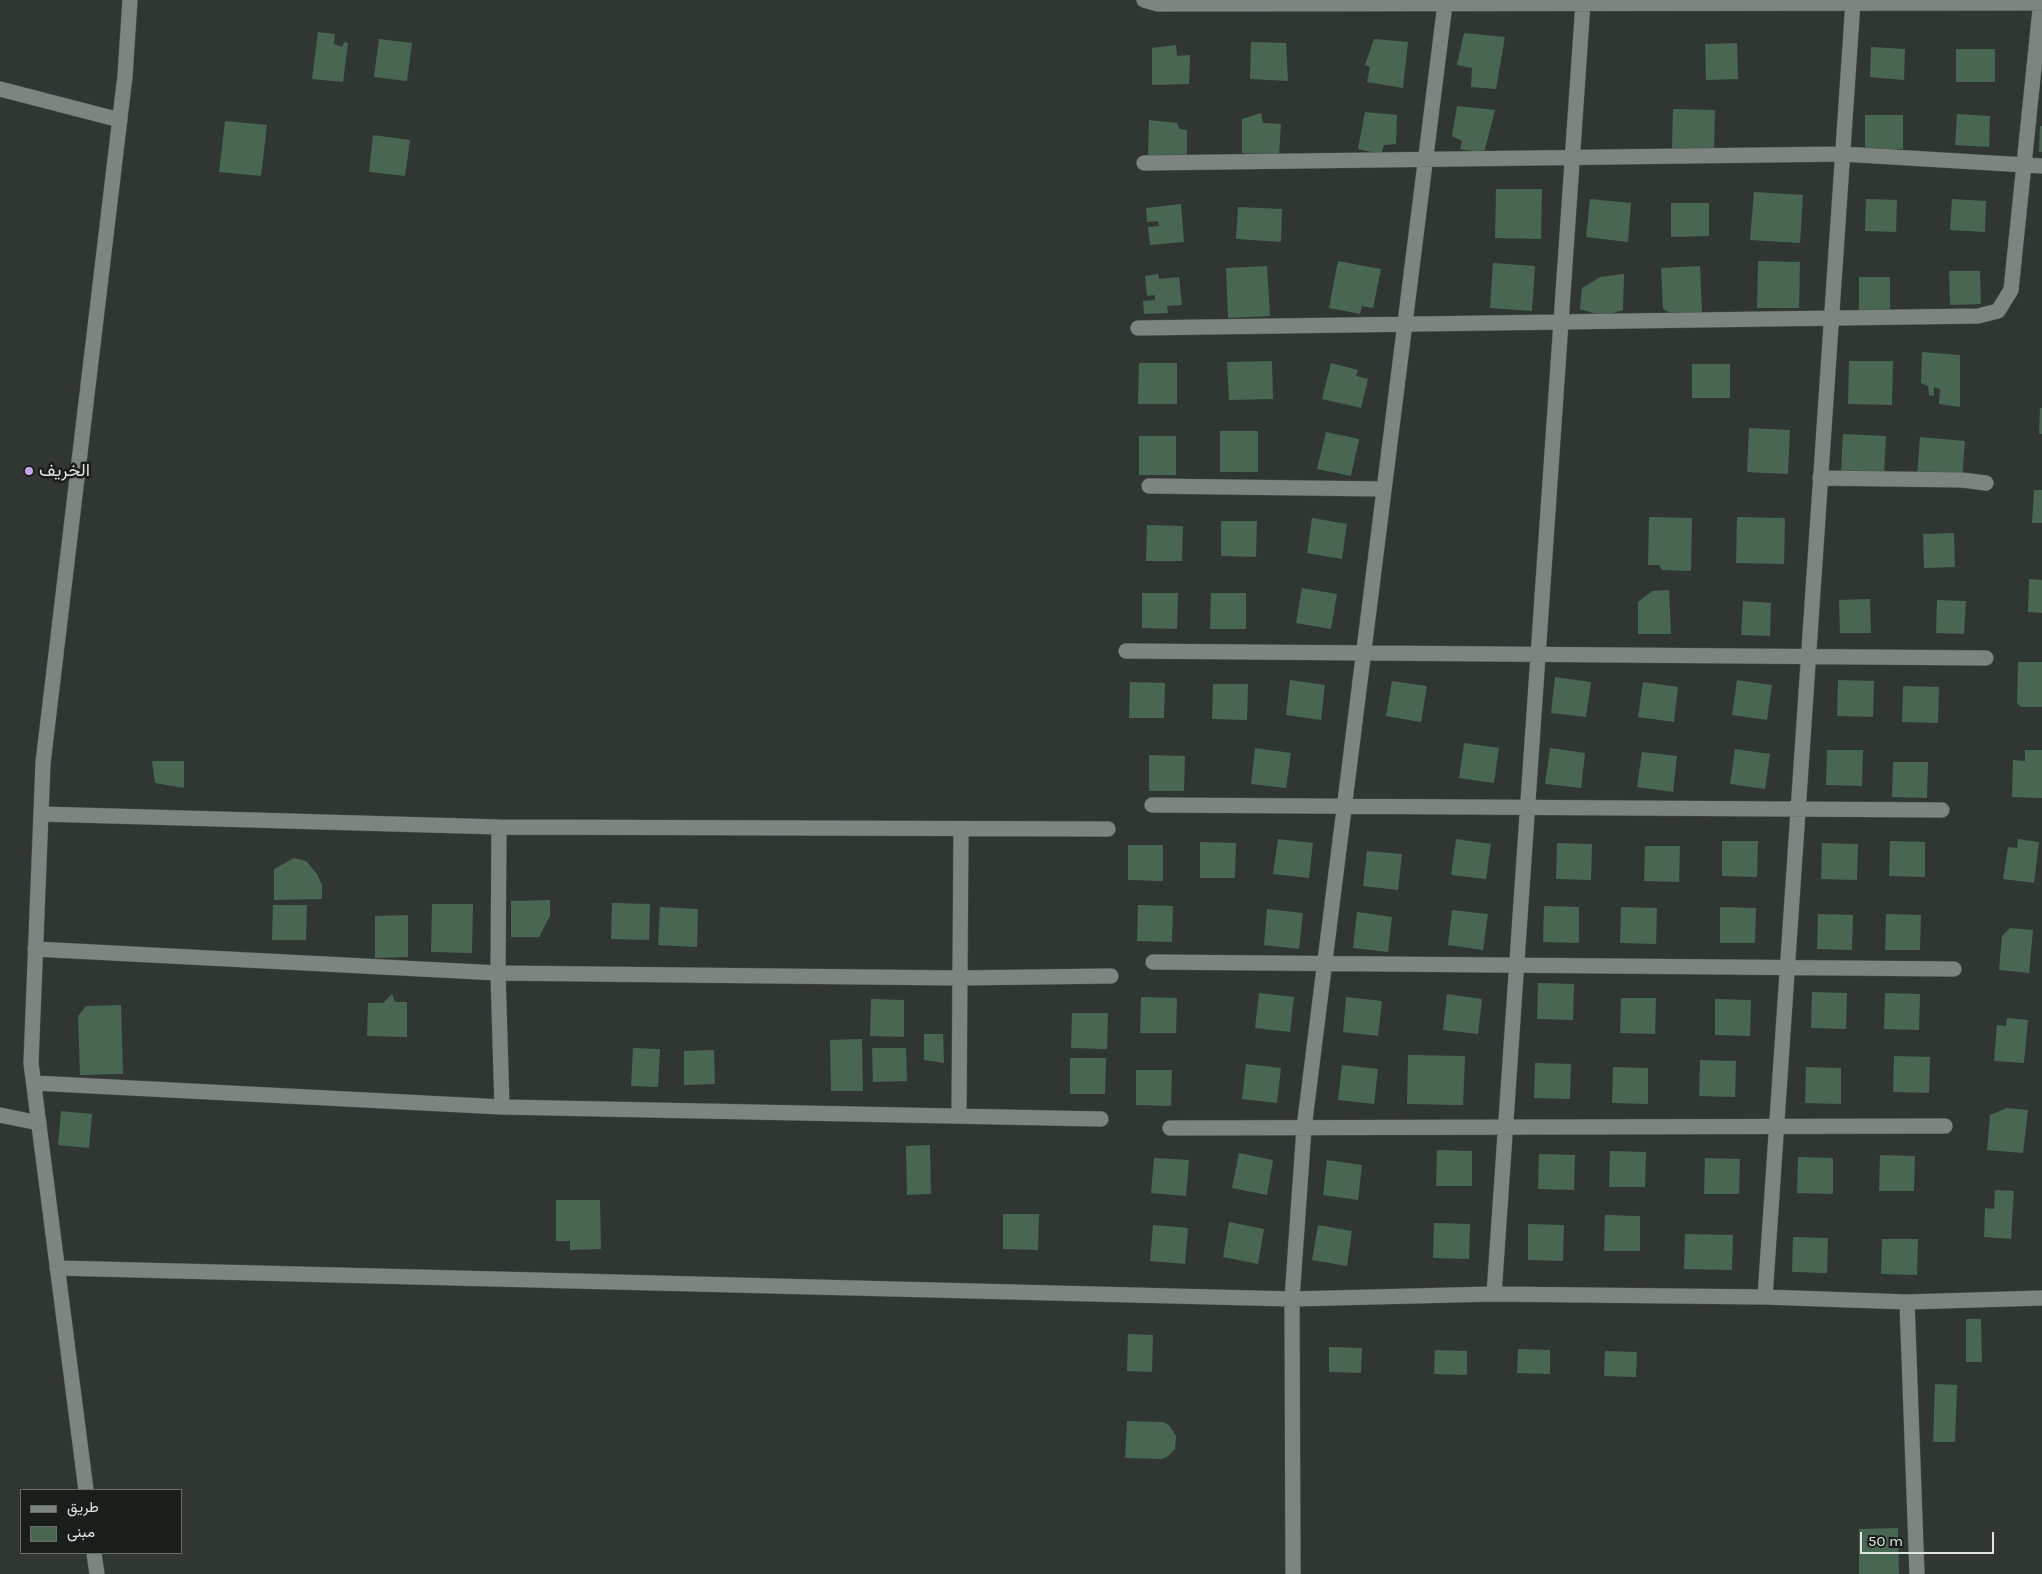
<!DOCTYPE html>
<html>
<head>
<meta charset="utf-8">
<style>
  body { margin:0 }
  #map { position:relative; width:2042px; height:1574px; overflow:hidden; background:#303732; font-family:Karla,Vazirmatn,sans-serif }
  canvas { display:block }
  .legend { position:absolute; left:20px; top:1489px; width:162px; height:65px; box-sizing:border-box; background:#1a1e1b; border:1px solid #696d6a; margin:0; padding:6px 9px; list-style:none; font-size:15px; color:#dfe4e1 }
  .legend li { display:flex; align-items:center; gap:10px; height:25px }
  .legend b { width:25px; border:1px solid #696d6a }
  .scale { position:absolute; left:1860px; top:1532px; width:134px; height:22px; box-sizing:border-box; border:2px solid #dfe4e1; border-top:0; padding-left:6px; font-size:15px; line-height:18px; white-space:nowrap; color:#dfe4e1; -webkit-text-stroke:4px #1a1e1b; paint-order:stroke }
</style>
</head>
<body>
<div id="map">
<canvas width="2042" height="1574"></canvas>
<ul class="legend">
<li><b style="height:6px;background:#7c857f"></b>طريق</li>
<li><b style="height:14px;background:#496653"></b>مبنى</li>
</ul>
<div class="scale">50 m</div>
</div>
<script>
const context = document.querySelector('canvas').getContext('2d');
context.lineJoin = 'round';
function paint(path, color) { context.fillStyle = color; context.fill(path, 'evenodd'); }
function stroke(path, color, width, dash) { context.strokeStyle = color; context.lineWidth = width; context.lineCap = dash ? 'butt' : 'round'; context.setLineDash(dash || []); context.stroke(path); }
function label(font, color, halo, rows, align = 'center') {
  context.font = font + ' Karla,Vazirmatn,sans-serif'; context.lineWidth = 5; context.setLineDash([]); context.textBaseline = 'middle'; context.strokeStyle = halo; context.fillStyle = color; for (const [text, x, y, turn = 0] of rows) {
    context.save(); context.translate(x, y); context.rotate((+turn || 0) * Math.PI / 180); context.textAlign = isNaN(turn) ? turn : align; if (halo) context.strokeText(text, 0, 0); context.fillText(text, 0, 0); context.restore();
  }
}
paint(new Path2D(`
  M318 32 335 34 334 44 342 47 344 42 348 43 343 82 312 79Z
  M1464 33 1505 37 1496 89 1471 87 1472 68 1457 65Z
  M379 39 412 43 407 81 374 77Z
  M1374 39 1408 42 1403 88 1367 82 1370 67 1365 65Z
  M1251 42 1286 43 1288 81 1250 79Z
  M1737 43 1738 79 1706 80 1705 44Z
  M1176 45 1177 56 1190 55 1189 84 1152 85V48Z
  M1871 47 1905 49 1904 80 1870 77Z
  M1956 49H1995V82H1956Z
  M1457 106 1495 110 1484 153 1460 149 1462 141 1452 136Z
  M1673 109 1715 110 1714 152 1672 151Z
  M1365 112 1397 115 1396 144 1384 145 1381 154 1358 149Z
  M1261 113 1263 123 1281 124 1279 155 1242 153V119Z
  M1957 114 1990 116 1989 147 1955 145Z
  M1865 115H1903V149H1865Z
  M1149 120 1177 123 1180 129 1187 130V158L1148 155Z
  M225 121 267 125 261 176 219 172Z
  M2040 126H2042V152H2039Z
  M373 135 410 140 405 176 369 172Z
  M1496 189H1542L1541 239 1495 238Z
  M1754 192 1803 195 1800 243 1750 240Z
  M1590 199 1631 203 1628 242 1586 237Z
  M1866 199 1897 200 1896 232 1865 231Z
  M1952 199 1986 201 1985 232 1950 230Z
  M1671 203H1709V236L1671 237Z
  M1181 204 1184 242 1150 245 1148 227 1159 226 1158 221 1147 222 1146 208Z
  M1238 207 1282 209 1281 242 1236 239Z
  M1338 261 1381 269 1373 308 1362 306 1360 314 1329 308Z
  M1758 261 1800 262 1799 308H1757Z
  M1493 263 1535 266 1532 311 1490 308Z
  M1267 266 1270 316 1228 318 1226 268Z
  M1700 266 1702 313 1675 315 1663 309 1661 268Z
  M1949 271H1980L1981 304 1950 305Z
  M1158 274 1159 279 1179 277 1182 305 1167 306 1168 313 1144 314 1143 301 1155 300V295L1147 296 1145 276Z
  M1624 274 1623 310 1602 316 1580 309 1582 288 1600 277Z
  M1859 277H1890V310L1859 311Z
  M1922 352 1960 355V407L1939 404 1940 389 1934 387V396L1929 395 1928 386 1921 383Z
  M1272 361 1273 399 1229 400 1227 362Z
  M1849 361H1893L1892 405 1848 404Z
  M1139 363H1177V404H1138Z
  M1331 363 1358 370 1356 376 1368 379 1361 408 1322 399Z
  M1692 364H1730V398H1692Z
  M2040 408H2042V434H2039Z
  M1749 428 1790 430 1788 474 1747 472Z
  M1220 431H1258V472H1220Z
  M1326 432 1359 439 1351 476 1317 469Z
  M1843 434 1886 436 1884 474 1841 472Z
  M1139 436H1176V475H1139Z
  M1920 437 1965 441 1962 480 1917 477Z
  M2034 490H2042V523H2032Z
  M1649 517 1692 518 1691 571 1662 570 1659 565H1648Z
  M1737 517 1785 518 1784 564 1736 563Z
  M1312 518 1347 524 1342 559 1307 553Z
  M1221 521H1257L1256 557 1221 556Z
  M1147 525 1183 526 1182 561H1146Z
  M1954 533 1955 567 1924 568 1923 534Z
  M2029 579 2042 580V613L2028 612Z
  M1302 588 1337 594 1331 629 1296 623Z
  M1669 590 1671 634H1638V602L1652 591Z
  M1142 593H1178L1177 629 1142 628Z
  M1211 593H1246V629H1210Z
  M1870 599 1871 633H1840L1839 600Z
  M1937 600 1966 601 1964 634 1936 633Z
  M1743 601 1771 603 1770 636 1741 635Z
  M2018 662H2042V707H2021L2017 703Z
  M1555 677 1591 682 1586 717 1551 713Z
  M1290 680 1325 685 1321 720 1286 715Z
  M1737 680 1772 685 1767 720 1732 715Z
  M1838 680 1874 681 1873 717 1837 716Z
  M1392 681 1427 686 1421 722 1386 716Z
  M1130 682 1165 683 1164 718H1129Z
  M1643 682 1678 687 1674 722 1638 717Z
  M1213 684H1248L1247 720 1212 719Z
  M1903 686 1939 687 1938 723 1902 722Z
  M1464 743 1499 748 1494 783 1459 778Z
  M1255 748 1291 753 1286 788 1251 784Z
  M1550 748 1585 753 1581 788 1545 784Z
  M1735 749 1770 754 1765 789 1730 784Z
  M1827 750H1863L1862 786 1826 785Z
  M2025 750H2042V798L2012 797 2013 760 2025 761Z
  M1642 752 1677 756 1673 792 1637 787Z
  M1149 755 1185 756 1184 791H1149Z
  M152 761H184V788L155 783Z
  M1893 762H1928L1927 798 1892 797Z
  M1278 839 1313 843 1309 878 1273 874Z
  M1456 839 1491 844 1486 879 1451 875Z
  M2018 839 2039 842 2034 883 2003 879 2008 847 2017 848Z
  M1722 841H1758L1757 877 1722 876Z
  M1890 841 1925 842V877L1889 876Z
  M1200 842 1236 843 1235 878H1200Z
  M1557 843 1592 844 1591 880 1556 879Z
  M1822 843 1858 844 1857 880 1821 879Z
  M1128 845H1163V881L1128 880Z
  M1645 846H1680L1679 882 1644 881Z
  M1367 851 1402 854 1398 890 1363 886Z
  M294 858 306 861 317 874 322 885V899L274 900V869Z
  M550 900V916L539 937H511V901Z
  M612 903 650 904 649 940 611 939Z
  M432 904H473L472 953 431 952Z
  M273 905H307L306 940H272Z
  M1138 905 1173 906 1172 942 1137 941Z
  M1544 906 1579 907V943L1543 942Z
  M660 907 698 909 697 947 658 945Z
  M1621 907 1657 908 1656 944 1620 943Z
  M1720 907 1756 908 1755 943H1720Z
  M1267 909 1303 913 1299 949 1264 945Z
  M1452 910 1488 914 1483 950 1448 945Z
  M1357 912 1392 917 1388 952 1353 948Z
  M1818 914 1853 915 1852 950 1817 949Z
  M1886 914 1921 915 1920 950H1885Z
  M408 915V957L375 958V916Z
  M2010 928 2033 930 2029 973 1999 970 2002 936Z
  M1538 983 1574 984 1573 1020 1537 1019Z
  M1812 992 1847 993 1846 1029 1811 1028Z
  M1259 993 1294 997 1290 1032 1255 1028Z
  M1885 993 1920 994 1919 1030 1884 1029Z
  M392 994 395 1002H407V1037L367 1036 368 1003H383Z
  M1447 994 1482 999 1478 1034 1443 1030Z
  M1141 997 1177 998 1176 1033H1140Z
  M1346 997 1382 1001 1378 1036 1343 1032Z
  M1621 998H1656L1655 1034 1620 1033Z
  M871 999 904 1000V1037L870 1036Z
  M1715 999 1751 1000 1750 1036 1715 1035Z
  M121 1005 123 1074 80 1075 78 1016 86 1006Z
  M1072 1013H1108L1107 1049 1071 1048Z
  M2007 1018 2028 1020 2024 1063 1994 1061 1997 1025 2006 1026Z
  M924 1034H943L944 1063 924 1060Z
  M862 1039 863 1091H831L830 1040Z
  M633 1048 660 1049 658 1087 631 1086Z
  M872 1048H906L907 1081 873 1082Z
  M714 1050 715 1084 684 1085V1051Z
  M1408 1055 1465 1056 1463 1105 1407 1104Z
  M1894 1056 1930 1057 1929 1093 1893 1092Z
  M1070 1058H1106L1105 1094H1070Z
  M1700 1060 1736 1061 1735 1097 1699 1096Z
  M1535 1063 1571 1064 1570 1099 1534 1098Z
  M1246 1064 1281 1068 1277 1103 1242 1099Z
  M1342 1065 1378 1069 1374 1104 1338 1100Z
  M1613 1067 1648 1068V1104L1612 1103Z
  M1806 1067 1841 1068V1104L1805 1103Z
  M1136 1070H1172L1171 1106 1136 1105Z
  M2007 1108 2028 1110 2023 1153 1987 1150 1990 1115Z
  M61 1111 92 1114 89 1148 58 1145Z
  M930 1145 931 1194 907 1195 906 1146Z
  M1437 1150 1472 1151V1186H1436Z
  M1610 1151 1646 1152 1645 1187H1609Z
  M1239 1153 1273 1160 1267 1195 1232 1188Z
  M1539 1154 1575 1155 1574 1190 1538 1189Z
  M1880 1155 1915 1156 1914 1191H1879Z
  M1798 1157 1833 1158V1194L1797 1193Z
  M1154 1158 1189 1160 1186 1196 1151 1193Z
  M1705 1158 1740 1159 1739 1194H1704Z
  M1327 1160 1362 1165 1358 1200 1323 1195Z
  M1995 1190 2014 1191 2011 1239 1984 1237 1985 1208 1994 1209Z
  M556 1200H600L601 1249 570 1250V1241H556Z
  M1003 1214H1039L1038 1250 1003 1249Z
  M1605 1215 1640 1216V1251H1604Z
  M1229 1222 1264 1229 1258 1264 1223 1257Z
  M1434 1223 1470 1224 1469 1259 1433 1258Z
  M1528 1224 1564 1225 1563 1261 1528 1260Z
  M1153 1225 1188 1228 1185 1264 1150 1261Z
  M1318 1225 1352 1231 1347 1266 1312 1260Z
  M1685 1234 1733 1235 1732 1270 1684 1269Z
  M1793 1237 1828 1238 1827 1273 1792 1272Z
  M1882 1239H1918L1917 1275 1881 1274Z
  M1966 1319H1981L1982 1362H1966Z
  M1128 1334 1153 1335 1152 1372 1127 1371Z
  M1329 1347 1362 1348 1361 1373 1329 1372Z
  M1518 1349 1550 1350V1374L1517 1373Z
  M1435 1350 1467 1351V1375L1434 1374Z
  M1605 1351 1637 1352 1636 1377 1604 1376Z
  M1935 1384 1957 1385 1955 1442H1933Z
  M1127 1421 1163 1422 1169 1425 1176 1436 1175 1449 1167 1457 1161 1459 1125 1458Z
  M1898 1528 1899 1574H1859V1529Z`), '#496653');
const minor = new Path2D(`
  M1144 0 1158 4 2042 3
  M0 89 120 120
  M1144 163 1842 154 2042 166
  M1138 328 1978 316 1998 311 2011 290 2041 0
  M1820 478 1962 480 1986 483
  M1149 486 1384 489
  M1126 651 1986 658
  M1152 805 1942 810
  M41 814 499 827 1108 829
  M499 827 498 973 502 1107
  M35 949 498 973 959 978 1111 976
  M1153 962 1954 969
  M34 1083 502 1107 1101 1119
  M0 1115 39 1123
  M959 1116 961 829
  M1170 1128 1945 1126
  M57 1268 1292 1299 1494 1294 1765 1297 1907 1302 2042 1298
  M1494 1294 1583 3
  M1765 1297 1853 2
  M1907 1302 1917 1574
  M86 1490 31 1063 43 763 125 76 130 0
  M94 1553 97 1574
  M1293 1574 1292 1299 1304 1128 1445 4`);
stroke(minor, '#4c524e', 16);
stroke(minor, '#7c857f', 15);
for (const [x, y, r, color] of [
  [29,471,5,"#c8a6ef"]
]) { const dot = new Path2D(); dot.arc(x, y, r, 0, 2 * Math.PI); context.fillStyle = color; context.fill(dot); stroke(dot, '#1a1e1b', 2); }
label('18px', '#dfe4e1', '#1a1e1b', [
  ["الخريف",39,471]
], 'left');
</script>
</body>
</html>
